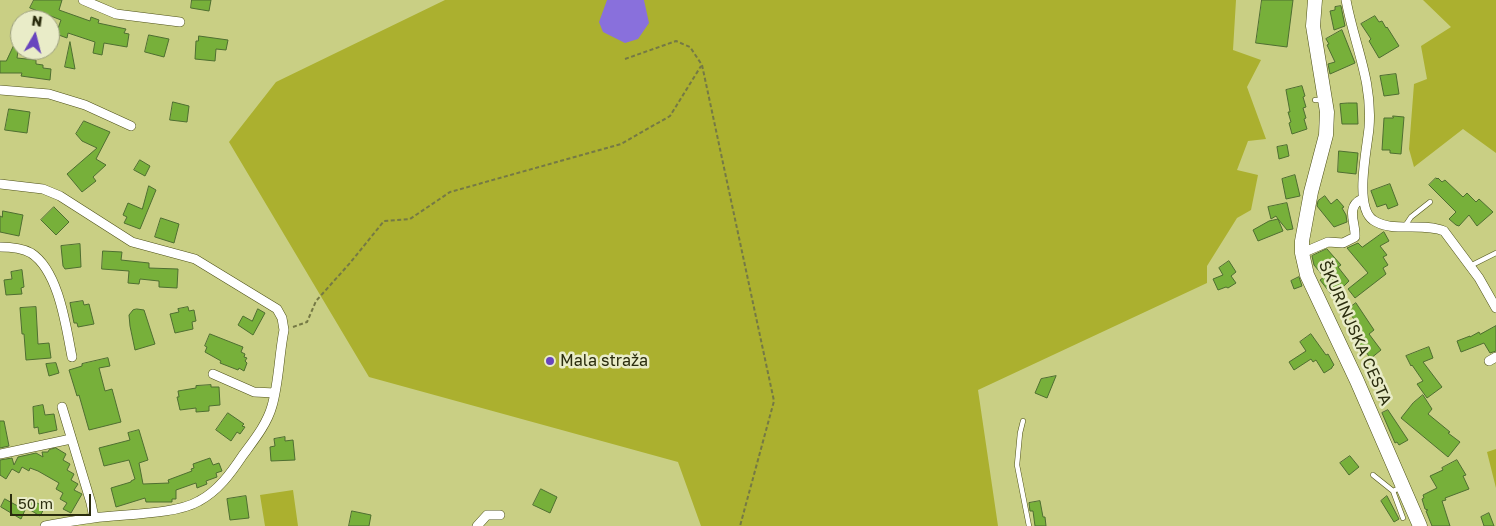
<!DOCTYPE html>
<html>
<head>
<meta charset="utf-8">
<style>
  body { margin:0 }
  #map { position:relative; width:1496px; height:526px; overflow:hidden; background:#c9cf84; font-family:"Golos Text",sans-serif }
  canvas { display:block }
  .north { position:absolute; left:10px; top:10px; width:50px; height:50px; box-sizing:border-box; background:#e9ecc8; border:1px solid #9da07e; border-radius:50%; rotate:8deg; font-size:14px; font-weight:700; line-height:20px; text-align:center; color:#2b2d0e }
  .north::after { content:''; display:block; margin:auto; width:18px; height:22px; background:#6845be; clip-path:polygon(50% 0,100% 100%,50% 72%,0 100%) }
  .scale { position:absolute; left:10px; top:494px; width:81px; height:22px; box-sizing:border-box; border:2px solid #2b2d0e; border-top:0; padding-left:6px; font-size:15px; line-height:18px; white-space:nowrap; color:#2b2d0e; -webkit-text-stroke:4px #e9ecc8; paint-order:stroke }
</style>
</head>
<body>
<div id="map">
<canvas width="1496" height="526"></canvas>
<div class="north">N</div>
<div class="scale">50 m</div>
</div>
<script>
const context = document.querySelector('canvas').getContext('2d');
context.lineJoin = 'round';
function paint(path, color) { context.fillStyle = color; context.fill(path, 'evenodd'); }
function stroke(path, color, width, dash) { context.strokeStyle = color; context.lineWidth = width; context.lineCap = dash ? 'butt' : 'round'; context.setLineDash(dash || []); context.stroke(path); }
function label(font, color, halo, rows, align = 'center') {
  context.font = font + ' "Golos Text",sans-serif'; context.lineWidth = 5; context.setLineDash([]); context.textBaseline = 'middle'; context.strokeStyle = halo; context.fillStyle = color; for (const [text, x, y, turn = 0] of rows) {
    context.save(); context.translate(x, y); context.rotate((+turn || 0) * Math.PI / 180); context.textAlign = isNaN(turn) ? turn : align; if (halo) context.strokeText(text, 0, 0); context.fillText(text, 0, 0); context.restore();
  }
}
paint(new Path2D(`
  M445 0H1236L1233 50 1261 60 1247 87 1266 139 1248 141 1237 170 1258 175 1251 210 1237 218 1207 266V283L978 390 998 526H701L678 462 369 377 229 142 276 82Z
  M1423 0H1496V153L1463 129 1414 167 1409 149 1414 84 1427 79 1421 46 1451 27Z
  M1496 449V488L1487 452Z
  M293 490 298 526H265L260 495Z`), '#abb02f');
paint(new Path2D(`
  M607 0H644L649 23 638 39 625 43 603 32 599 22Z`), '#8970dc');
const building = new Path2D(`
  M34 0H62L59 10 90 21 91 17 99 20 98 23 126 29 124 33 129 34 127 47 104 43 102 55 93 53 95 42 68 33 67 38 56 34 61 20 30 8Z
  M192 0H211L209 11 191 8Z
  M1262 0H1293L1287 47 1256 43Z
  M1341 6 1345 26 1334 30 1330 11 1335 10V7Z
  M1375 16 1379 22 1382 21 1386 28 1387 27 1399 46 1379 58 1369 41 1371 39 1361 24Z
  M1342 30 1355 63 1330 74 1328 64 1335 62 1327 45 1329 44 1326 39Z
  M149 35 169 39 164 57 145 52Z
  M199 36 228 40 226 50 216 49 215 61 195 59 196 41H198Z
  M18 37 20 38 17 58 36 60V64L43 65V68L51 69 50 80 21 76 22 73H0V61H6Z
  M70 42 75 69 65 67Z
  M1396 74 1399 94 1384 96 1380 76Z
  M1302 86 1305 96 1303 97 1306 107 1303 108 1306 118 1304 119 1307 129 1292 134 1289 123 1291 122 1288 112H1290L1286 90Z
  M173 102 189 106 187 122 170 120Z
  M1348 103H1357L1358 124H1342L1340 104Z
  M9 109 30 112 27 133 5 130Z
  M1393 116 1404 117 1401 154 1390 153V150H1382L1384 118H1393Z
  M84 121 110 132 96 159 106 165 93 177 96 181 82 192 67 174 97 148 82 141 76 134Z
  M1287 145 1289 156 1279 159 1277 147Z
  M1339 151 1358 153 1356 174 1338 172Z
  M140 160 150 166 145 176 134 170Z
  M1295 175 1300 196 1286 199 1282 179Z
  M1436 178 1437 179 1438 178 1442 182 1445 180 1463 197 1467 193 1476 202 1479 199 1493 212 1477 226 1469 215 1459 226 1456 225 1449 219 1456 212 1429 185Z
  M1390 184 1398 205 1388 209 1386 204 1377 207 1371 191Z
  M149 186 156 190 140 229 124 223 127 217 123 215 128 203 142 209Z
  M1325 196 1331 204 1337 199 1344 207 1342 208 1346 215 1347 222 1334 227 1317 206 1318 201Z
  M1287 203 1293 229 1287 230 1278 219 1283 231 1258 241 1253 230 1269 221 1278 219 1276 216 1271 219 1268 207Z
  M54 207 69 222 56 235 41 220Z
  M3 211 23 215 19 236 0 232V216L2 217Z
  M161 218 179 224 174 243 155 237Z
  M1384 232 1389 241 1380 246 1387 255 1383 257 1388 265 1383 268 1386 274 1355 298 1348 289 1368 273 1347 248 1358 243 1362 247Z
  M80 244 81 267 65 269 63 266 61 246Z
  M1327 249 1341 265 1338 267 1349 281 1338 292 1334 289 1331 294 1320 280 1324 277 1314 265 1312 256Z
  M103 251 122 252 121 260 149 263V268L178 269 177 288 159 287V281L140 279 139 284 128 283 129 271 102 269Z
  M1229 261 1236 272 1231 276 1236 283 1228 288 1226 287 1218 290 1213 279 1223 275 1219 268Z
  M22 270 24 287 21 288 22 294 6 295 4 280 12 279 11 272Z
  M1299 277 1302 286 1294 289 1291 281Z
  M83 301 84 305 89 304 94 324 78 327 77 323H74L70 303Z
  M1356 303 1374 330 1369 334 1381 350 1370 359 1367 353 1366 354 1351 335 1358 330 1355 325 1357 323 1347 310Z
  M36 307 38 344 49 343 51 358 26 360 24 334H22L20 308Z
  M188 307 189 311 194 310 196 321 192 322 193 329 175 333 170 314 179 312 178 309Z
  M137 309 144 310 155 344 135 350 130 326 129 315 133 310Z
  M258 309 265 313 253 335 238 325 243 316 252 321Z
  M1496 326V351L1490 353 1484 343 1461 352 1457 341 1470 336V337L1479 332 1480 334Z
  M210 334 243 347 241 352 245 354 244 357 247 358 245 361 247 363 244 371 239 368 238 370 220 363 221 361 205 352 207 347 205 346Z
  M1311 334 1326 355 1328 354 1334 365 1332 367V368L1324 373 1316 360 1313 362 1311 359 1294 370 1289 362 1306 351 1300 342Z
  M1429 347 1433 358 1423 362 1442 387 1427 398 1417 384 1423 381 1412 365 1411 366 1406 356Z
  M108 358 110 366 99 368 105 391 112 389 121 422 89 430 79 395 77 396 69 370 82 366V364Z
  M56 363 59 373 49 376 46 364Z
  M1056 376 1047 398 1035 393 1041 379Z
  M211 385V387H219L220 405 209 406V411L196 412V408L180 410 177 397H179L178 391 196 388V386Z
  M1423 395 1432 409 1428 414 1450 432 1448 433 1460 442 1448 457 1401 418 1413 403Z
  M43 405 45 415 54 414 57 430 39 434 38 427 34 428 33 407Z
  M1388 410 1408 440 1399 445 1397 442 1395 443 1382 413Z
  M228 413 244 424 242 426 245 427 240 434 237 432 231 441 216 430Z
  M0 421H4L9 446 0 448Z
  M139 430 148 460 139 463 143 484 169 483 168 480 192 471 191 469 194 468 193 464 210 458 213 465 219 463 222 471 216 473 217 477 206 481 207 484 197 488 196 483 193 484 176 490V499H172V502H146L145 498 116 507 111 488 131 482V481L135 479 129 460 104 466 99 448 130 440 128 433Z
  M285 437V441L293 440 295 460 271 461 270 447 275 446 274 439Z
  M56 448 66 454 63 460 70 464 67 470 74 474 71 480 78 484 74 490 82 494 71 513 63 509 67 503 60 499 63 493 56 489 59 483 38 471 30 468 29 471 22 467 19 473 12 469 6 479 0 475V460L12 458 14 465 18 457 36 453 43 457 42 452H48L49 450Z
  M1350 456 1359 467 1349 475 1340 463Z
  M1457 460 1466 475 1463 476 1469 489 1445 498 1446 500 1442 501 1450 526H1432L1426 511 1428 510 1425 509 1422 499 1424 498 1423 495 1437 488 1430 476 1443 470 1442 468Z
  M541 489 557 497 550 513 533 505Z
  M246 496 249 518 230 520 227 499Z
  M1387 496 1399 519 1394 522 1381 501Z
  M5 499 25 510 21 519 1 507Z
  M31 500 45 507 40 516 27 508Z
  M1040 501 1043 517H1045L1046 526H1035L1033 511H1030L1029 503Z
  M352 511 371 515 369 526H349Z
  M1489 513 1494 526H1484L1481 517Z`);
paint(building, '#77b03a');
stroke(building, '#4e6e31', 1);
const lane = new Path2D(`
  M1315 100H1324
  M1405 226 1411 217 1430 202
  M1470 266 1496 253
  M1023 421 1020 433 1017 465 1029 526
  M1373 475 1393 491 1402 487
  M1393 491 1403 518`);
const street = new Path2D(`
  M83 0 116 14 180 22
  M1346 0C1354 44 1373 81 1369 128 1367 149 1354 207 1373 220 1391 233 1423 222 1444 231L1479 278 1496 308
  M0 90 49 94 85 105 131 126
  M0 184 43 189 60 196 132 242 195 259 277 309 282 318 284 330C279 355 279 382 272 406 267 424 254 440 243 455 231 473 218 491 199 501 175 515 122 514 94 518 77 520 61 523 45 526
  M0 247C10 247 22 248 31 253 59 271 66 327 72 357
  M1302 253 1328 242 1343 243 1355 237C1356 223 1345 207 1362 199
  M1489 361 1496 357
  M213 374 254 392 275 393
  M62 407 91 503 94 518
  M0 454 71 439
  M477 526 487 515H500`);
const secondary = new Path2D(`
  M1315 0 1313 26 1327 112 1326 135 1311 192 1302 241V253L1307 275 1357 381 1420 526`);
stroke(lane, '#4d5017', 5.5);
stroke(street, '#4d5017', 10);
stroke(secondary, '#4d5017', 15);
stroke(new Path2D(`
  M625 59 676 41 690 47 702 65 774 401 740 526
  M293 327 307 322 316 301 350 263 384 221 410 219 450 192 621 144 670 116 701 66`), '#757945', 2, [4, 2.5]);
stroke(lane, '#fff', 4.5);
stroke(street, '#fff', 9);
stroke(secondary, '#fff', 14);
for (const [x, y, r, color] of [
  [550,361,5,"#6845be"]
]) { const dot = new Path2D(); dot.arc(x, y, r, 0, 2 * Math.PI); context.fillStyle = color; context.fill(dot); stroke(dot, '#e9ecc8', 2); }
label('16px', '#2b2d0e', '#e9ecc8', [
  ["ŠKURINJSKA CESTA",1355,333,66]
]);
label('16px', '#2b2d0e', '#e9ecc8', [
  ["Mala straža",560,361]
], 'left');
</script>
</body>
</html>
